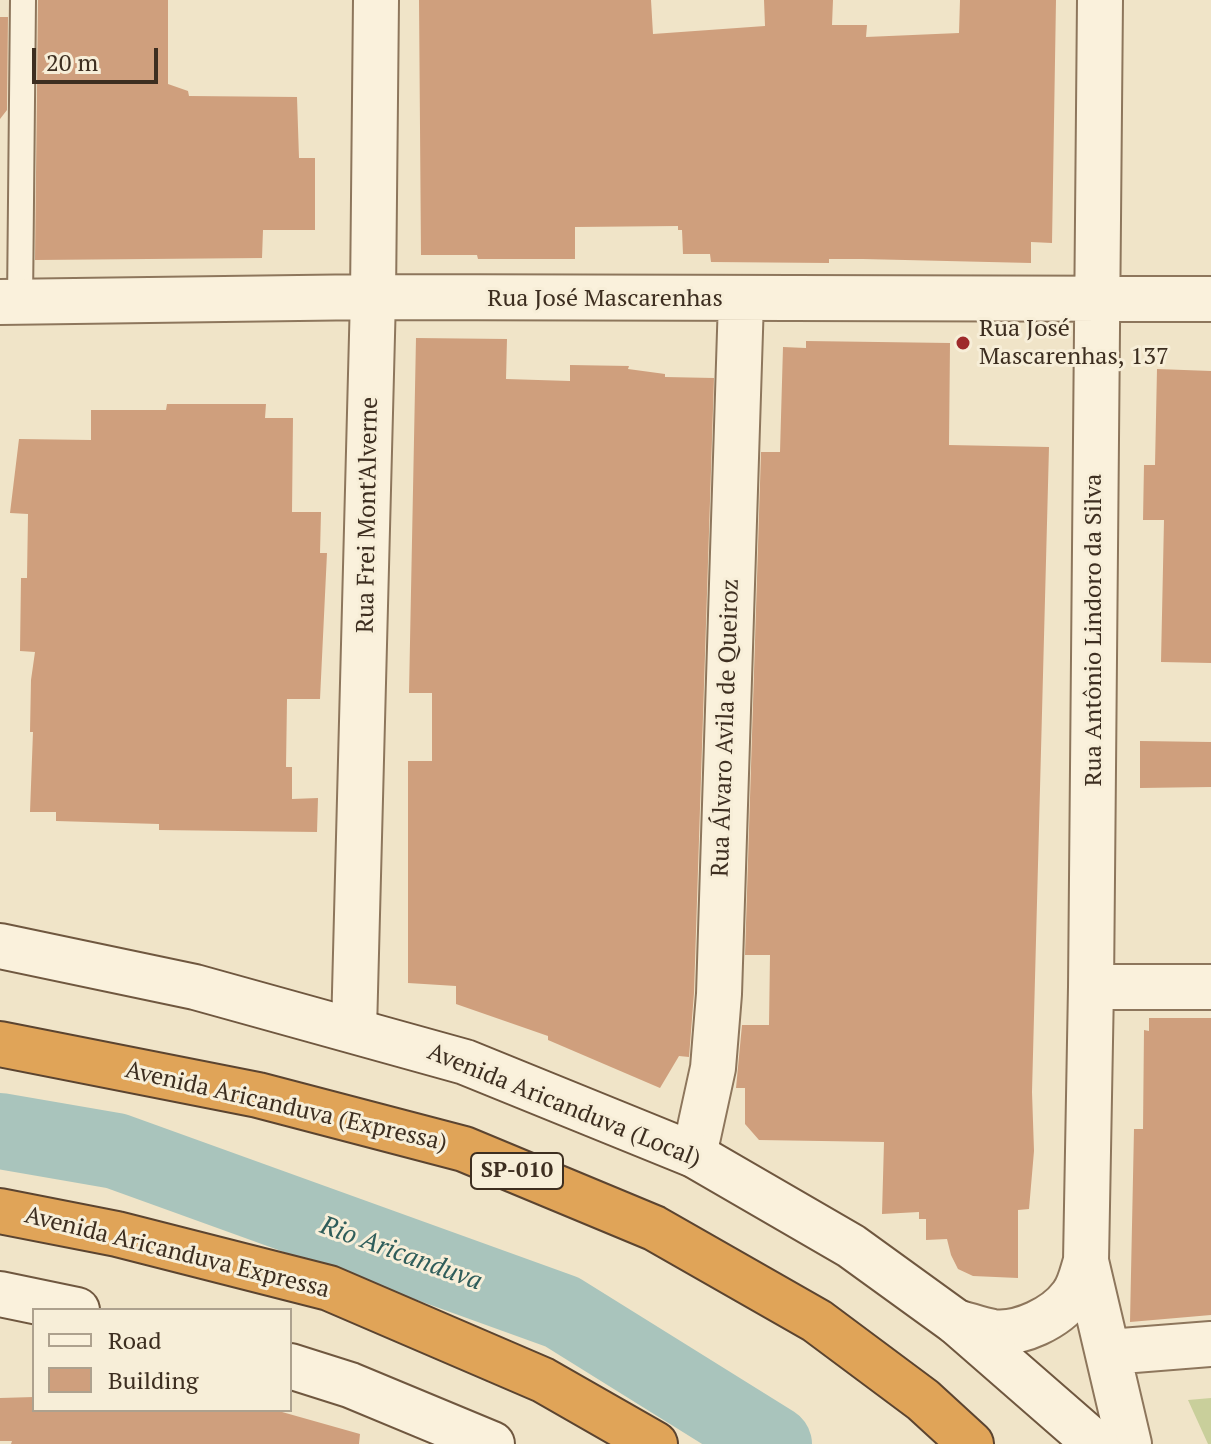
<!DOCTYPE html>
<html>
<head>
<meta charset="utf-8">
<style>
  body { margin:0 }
  #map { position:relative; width:1211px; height:1444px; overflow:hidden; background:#f0e4c8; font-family:"PT Serif",serif }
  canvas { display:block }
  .legend { position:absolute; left:32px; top:1308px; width:260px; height:104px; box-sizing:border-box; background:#f7eed8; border:2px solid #ada18e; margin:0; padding:10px 14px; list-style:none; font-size:24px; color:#3d2e20 }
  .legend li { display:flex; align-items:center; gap:16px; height:40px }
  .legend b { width:40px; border:2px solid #ada18e }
  .scale { position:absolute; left:32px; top:48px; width:126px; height:36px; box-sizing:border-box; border:4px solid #3d2e20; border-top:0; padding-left:10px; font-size:24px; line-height:28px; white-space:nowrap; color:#3d2e20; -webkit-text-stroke:6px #f7eed8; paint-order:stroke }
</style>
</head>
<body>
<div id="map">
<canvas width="1211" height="1444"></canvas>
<ul class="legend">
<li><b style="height:10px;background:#faf1dc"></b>Road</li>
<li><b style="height:22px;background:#cf9f7d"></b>Building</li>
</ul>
<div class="scale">20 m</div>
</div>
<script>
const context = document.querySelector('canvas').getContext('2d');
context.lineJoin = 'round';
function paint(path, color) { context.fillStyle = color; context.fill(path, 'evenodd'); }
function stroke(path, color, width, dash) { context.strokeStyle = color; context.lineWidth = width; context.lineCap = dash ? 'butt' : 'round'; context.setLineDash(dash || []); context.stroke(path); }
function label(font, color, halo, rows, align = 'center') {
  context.font = font + ' "PT Serif",serif'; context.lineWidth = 6; context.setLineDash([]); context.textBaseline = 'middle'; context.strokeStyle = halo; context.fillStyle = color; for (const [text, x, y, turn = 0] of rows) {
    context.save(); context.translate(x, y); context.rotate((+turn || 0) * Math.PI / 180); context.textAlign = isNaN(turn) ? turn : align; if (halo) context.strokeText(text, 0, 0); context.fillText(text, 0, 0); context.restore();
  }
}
paint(new Path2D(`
  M1211 1398V1444H1208L1188 1400Z`), '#c9cf9b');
stroke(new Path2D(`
  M0 1131 116 1151 562 1312 774 1444`), '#a9c4bc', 76);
paint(new Path2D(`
  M38 0H168V84L188 91 189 96 297 97 299 158H315V230H263L262 258 35 260Z
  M419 0H651L653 34 765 26 764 0H833L832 25H867L866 37 959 33 960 0H1056L1052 243 1031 242V263L863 259H829V263L711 262 710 254H683L682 230H678V226L575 227V259H478L477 255H421Z
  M0 17H8L7 110 0 119Z
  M416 338 507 339 506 379 570 381V365L629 366 628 369 665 374V377L714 378 694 993 689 1057 679 1056 660 1088 548 1040V1036L456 1004V986L408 983V761H432V693H409Z
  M806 341 950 343 949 445 1049 447 1032 1092 1034 1151 1029 1209 1018 1210V1278L973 1276 958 1269 951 1255 947 1239 926 1240V1219H919V1212L882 1214 884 1142 759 1140 745 1124V1088H736L742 1025H769L770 955H745L761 452H780L783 347 806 348Z
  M1157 369 1211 371V663L1161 662 1164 520H1143L1144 465H1155Z
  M167 404H266L265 418H293L292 512H321L320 553H327L320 699H287L286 767H292V799L318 798 317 832 159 830V824L56 821V812H30L33 732H30L31 680 35 652 20 651 21 578H27L28 514 10 513 19 439 91 440V410H166Z
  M1140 741 1211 742V787L1140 788Z
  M1149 1018H1211V1315L1130 1322 1134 1129H1143L1144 1030 1149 1031Z
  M34 1397V1410H275L360 1434 359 1444H11L12 1441H0V1398Z`), '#cf9f7d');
const lane = new Path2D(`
  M20 302 23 0`);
const street = new Path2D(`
  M1100 0 1091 987 1086 1261 1129 1444
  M0 302 373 297 1211 299
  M1091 987H1211
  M354 1030 373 297 376 0
  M694 1155 713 1068 719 994 741 300
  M956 1322C968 1325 981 1330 993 1332 1020 1335 1056 1318 1072 1296 1080 1286 1082 1273 1086 1261
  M1109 1352 1211 1344`);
const secondary = new Path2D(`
  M0 946 195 987 465 1062 694 1155 851 1246 956 1322 1096 1444
  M0 1294 77 1310
  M290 1366 350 1385 492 1444`);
const highway = new Path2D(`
  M0 1044 258 1095 464 1149 654 1228 817 1321 923 1400 971 1444
  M0 1211 117 1234 329 1288 543 1380 655 1444`);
stroke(lane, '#8d765c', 28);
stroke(street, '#8d765c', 48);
stroke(secondary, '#6f573f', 48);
stroke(highway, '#5b4430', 48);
stroke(lane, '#faf1dc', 24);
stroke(street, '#faf1dc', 44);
stroke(secondary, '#faf1dc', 44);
stroke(highway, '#e0a458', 44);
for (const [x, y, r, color] of [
  [963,343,8,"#9e2a2b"]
]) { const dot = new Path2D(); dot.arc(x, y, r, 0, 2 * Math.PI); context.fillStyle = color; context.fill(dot); stroke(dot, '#f7eed8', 3); }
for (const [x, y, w] of [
  [517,1171,92]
]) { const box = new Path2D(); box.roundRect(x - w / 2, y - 18, w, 36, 6); context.fillStyle = '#f7eed8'; context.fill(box); stroke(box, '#3d2e20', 2); }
label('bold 22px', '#3d2e20', null, [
  ["SP-010",517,1171]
]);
label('24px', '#3d2e20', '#f7eed8', [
  ["Rua José Mascarenhas",605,299],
  ["Rua Frei Mont'Alverne",368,515,-89],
  ["Rua Antônio Lindoro da Silva",1094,630,-90],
  ["Rua Álvaro Avila de Queiroz",726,728,-88],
  ["Avenida Aricanduva (Local)",564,1106,22],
  ["Avenida Aricanduva (Expressa)",286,1107,13],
  ["Avenida Aricanduva Expressa",177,1253,14]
]);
label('24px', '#3d2e20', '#f7eed8', [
  ["Rua José",979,329],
  ["Mascarenhas, 137",979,357]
], 'left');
label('italic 26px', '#2f5d5a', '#f7eed8', [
  ["Rio Aricanduva",401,1254,20]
]);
</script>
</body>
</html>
